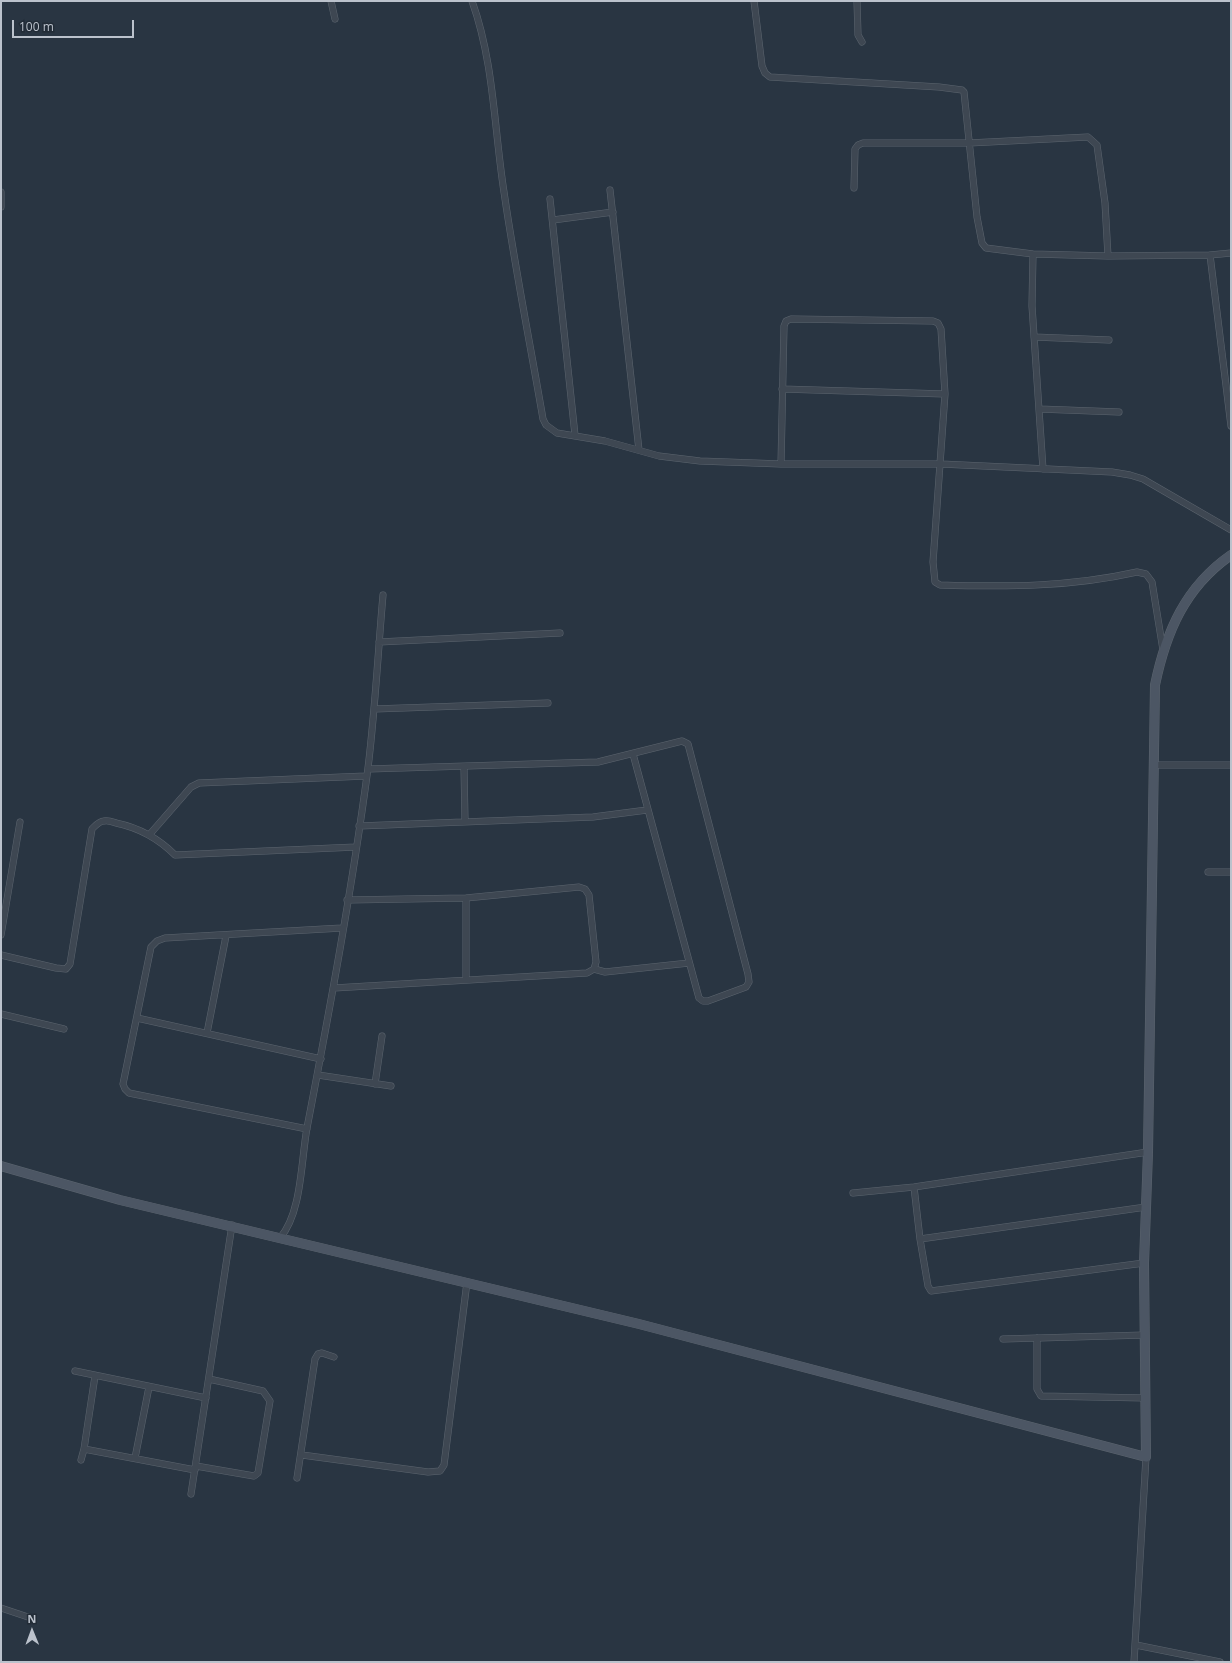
<!DOCTYPE html>
<html>
<head>
<meta charset="utf-8">
<style>
  body { margin:0 }
  #map { position:relative; width:1232px; height:1663px; overflow:hidden; background:#293542; font-family:"Open Sans",sans-serif }
  canvas { display:block }
  .frame { position:absolute; inset:0; border:2px solid #bbc2cc; pointer-events:none }
  .north { position:absolute; left:12px; top:1611px; width:40px; height:40px; -webkit-text-stroke:3px #222c37; paint-order:stroke; rotate:359deg; font-size:11px; font-weight:700; line-height:16px; text-align:center; color:#bbc2cc }
  .north::after { content:''; display:block; margin:auto; width:14px; height:18px; background:#bbc2cc; clip-path:polygon(50% 0,100% 100%,50% 72%,0 100%) }
  .scale { position:absolute; left:12px; top:20px; width:122px; height:18px; box-sizing:border-box; border:2px solid #bbc2cc; border-top:0; padding-left:5px; font-size:12px; line-height:14px; white-space:nowrap; color:#bbc2cc; -webkit-text-stroke:3px #222c37; paint-order:stroke }
</style>
</head>
<body>
<div id="map">
<canvas width="1232" height="1663"></canvas>
<div class="frame"></div>
<div class="north">N</div>
<div class="scale">100 m</div>
</div>
<script>
const context = document.querySelector('canvas').getContext('2d');
context.lineJoin = 'round';
function stroke(path, color, width, dash) { context.strokeStyle = color; context.lineWidth = width; context.lineCap = dash ? 'butt' : 'round'; context.setLineDash(dash || []); context.stroke(path); }
const street = new Path2D(`
  M331 1 335 19
  M472 1C494 62 494 128 504 192 515 268 530 343 543 419L546 425 557 433 605 441 659 456 700 461 781 464H941L1112 472 1130 475 1143 479 1231 530
  M754 1 762 66 765 73 770 77 939 87 962 90 964 92 977 217 982 243 986 248 1033 254 1108 256 1210 255
  M857 1 858 35 862 42
  M854 188 855 149 858 145 863 143H969L1088 137 1097 145 1105 203 1108 256
  M610 190 639 450
  M1 192V207
  M550 199 575 435
  M553 220 613 212
  M1231 253 1210 255 1231 426
  M1033 254 1032 306 1043 469
  M1034 337 1109 340
  M782 389 945 394
  M1039 409 1119 412
  M781 464 784 326 786 321 791 319 933 321 938 323 941 329 945 394 933 562 935 582 940 585C1008 587 1070 587 1137 572L1146 574 1152 582 1163 650
  M379 642 560 633
  M374 709 548 703
  M1153 765H1231
  M464 767 465 821
  M368 769 598 762 682 741 688 744 748 974 749 982 746 987 708 1001H703L699 998 633 754
  M359 826 593 817 647 810
  M150 834 191 787 199 783 366 776
  M1208 872H1231
  M466 898V979
  M1 935 20 822
  M1 955 56 968 66 969 70 964 92 829C95 826 99 821 104 821 108 820 113 822 116 823 140 828 158 838 175 855L356 847
  M594 969 605 972 689 963
  M334 988 587 973 594 969 596 962 589 895 585 889 579 887 466 898 347 900
  M1 1014 64 1029
  M137 1018 321 1059
  M207 1033 226 936
  M318 1075 391 1086
  M375 1084 382 1036
  M307 1129 129 1093 125 1089 123 1084 151 947 157 941 165 938 342 928
  M914 1187 920 1239 928 1286 931 1291 1144 1263
  M853 1193 914 1187 1148 1152
  M280 1238C302 1213 301 1160 307 1128 330 1008 352 889 368 768 375 711 378 652 383 595
  M920 1239 1146 1207
  M1037 1338V1389L1041 1396 1146 1398
  M1003 1339 1145 1335
  M75 1371 206 1398
  M84 1449 95 1376
  M302 1455 428 1472 440 1471 444 1465 467 1282
  M135 1458 149 1387
  M81 1460 84 1449 195 1470
  M196 1466 254 1476 258 1473 270 1401 263 1391 209 1379
  M297 1478 315 1359 318 1354 322 1353 334 1357
  M191 1494 232 1225
  M1 1608 28 1617
  M1136 1645 1220 1662
  M1134 1662 1146 1457`);
const secondary = new Path2D(`
  M1 1166 120 1200 639 1324 1146 1457 1144 1263 1148 1152 1155 685C1166 632 1185 587 1231 555`);
stroke(street, '#5c656f', 7);
stroke(secondary, '#5c656f', 10);
stroke(street, '#3e4752', 6);
stroke(secondary, '#4c5664', 9);
</script>
</body>
</html>
